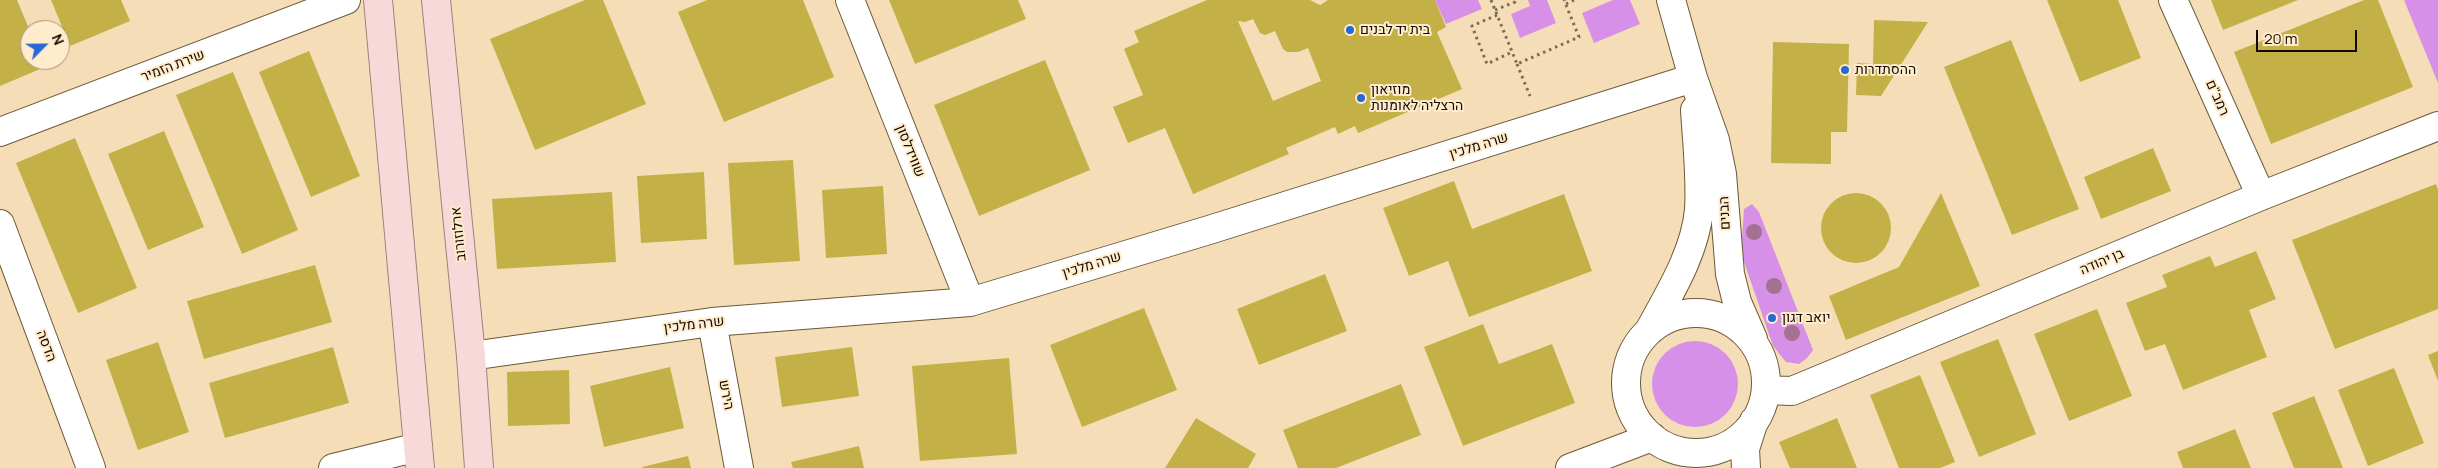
<!DOCTYPE html>
<html>
<head>
<meta charset="utf-8">
<style>
  body { margin:0 }
  #map { position:relative; width:2438px; height:468px; overflow:hidden; background:#f5deb7; font-family:Manrope,sans-serif }
  canvas { display:block }
  .north { position:absolute; left:20px; top:20px; width:50px; height:50px; box-sizing:border-box; background:#ffeccc; border:1px solid #a1927b; border-radius:50%; rotate:67deg; font-size:14px; font-weight:700; line-height:20px; text-align:center; color:#130b01 }
  .north::after { content:''; display:block; margin:auto; width:18px; height:22px; background:#2669d5; clip-path:polygon(50% 0,100% 100%,50% 72%,0 100%) }
  .scale { position:absolute; left:2256px; top:30px; width:101px; height:22px; box-sizing:border-box; border:2px solid #130b01; border-top:0; padding-left:6px; font-size:15px; line-height:18px; white-space:nowrap; color:#130b01; -webkit-text-stroke:4px #ffeccc; paint-order:stroke }
</style>
</head>
<body>
<div id="map">
<canvas width="2438" height="468"></canvas>
<div class="north">N</div>
<div class="scale">20 m</div>
</div>
<script>
const context = document.querySelector('canvas').getContext('2d');
context.lineJoin = 'round';
function paint(path, color) { context.fillStyle = color; context.fill(path, 'evenodd'); }
function stroke(path, color, width, dash) { context.strokeStyle = color; context.lineWidth = width; context.lineCap = dash ? 'butt' : 'round'; context.setLineDash(dash || []); context.stroke(path); }
function label(font, color, halo, rows, align = 'center') {
  context.font = font + ' Manrope,Heebo,sans-serif'; context.lineWidth = 4; context.setLineDash([]); context.textBaseline = 'middle'; context.strokeStyle = halo; context.fillStyle = color; for (const [text, x, y, turn = 0] of rows) {
    context.save(); context.translate(x, y); context.rotate((+turn || 0) * Math.PI / 180); context.textAlign = isNaN(turn) ? turn : align; if (halo) context.strokeText(text, 0, 0); context.fillText(text, 0, 0); context.restore();
  }
}
paint(new Path2D(`
  M1435 0H1478L1482 9 1446 24Z
  M1528 0H1547L1556 23 1520 38 1511 14 1530 6Z
  M1613 0H1630L1640 24 1594 43 1582 13Z
  M2404 0H2438V83Z
  M1752 204 1759 212 1813 350 1807 358 1799 364 1786 362 1773 346 1741 253 1744 209Z
  M1652 384a43 43 0 1 1 86 0a43 43 0 1 1-86 0Z`), '#d790e7');
paint(new Path2D(`
  M0 0H17L30 31V60H42L45 67 0 86Z
  M51 0H121L130 21 70 46Z
  M585 0H603L646 104 535 150 490 39Z
  M707 0H803L834 77 724 122 678 12Z
  M889 0H1018L1026 19 915 64Z
  M1207 0H1310L1320 5 1328 0H1435L1446 27 1437 32 1462 89 1358 133 1355 126 1338 134 1335 127 1286 148 1289 154 1193 194 1165 128 1128 143 1113 107 1143 95 1124 49 1139 42 1134 31ZM1253 19 1260 33 1265 35 1275 31 1283 49 1287 52H1298L1308 48 1321 81 1273 101 1238 21 1245 22Z
  M2047 0H2118L2141 58 2080 82Z
  M2211 0H2298L2223 30Z
  M2364 0H2378L2413 87 2271 144 2234 52Z
  M1874 20 1928 22 1881 96 1856 95 1857 63 1873 64Z
  M2011 40 2079 209 2012 235 1944 67Z
  M1773 42 1849 44 1847 132H1831V164L1771 163Z
  M309 51 360 176 311 197 259 72Z
  M1045 60 1090 170 979 216 934 105Z
  M233 72 298 230 242 254 176 95Z
  M164 131 204 227 148 250 108 154Z
  M75 138 137 288 78 313 16 163Z
  M2153 148 2171 191 2101 219 2084 177Z
  M793 160 800 261 734 265 728 163Z
  M704 172 707 239 641 243 637 176Z
  M1454 181 1472 229 1564 194 1592 271 1469 317 1448 261 1409 276 1383 208Z
  M2436 184 2438 190V309L2335 349 2292 240Z
  M883 186 887 254 826 258 822 190Z
  M612 192 616 262 497 269 492 199Z
  M1821 228a35 35 0 1 1 70 0a35 35 0 1 1-70 0Z
  M1941 193 1980 286 1846 340 1829 296 1899 267Z
  M2256 251 2276 299 2249 310 2267 357 2183 390 2165 344 2145 351 2126 303 2167 287 2162 275 2210 256 2215 267Z
  M315 265 332 322 204 359 187 301Z
  M1325 274 1347 331 1259 365 1237 309Z
  M1144 308 1177 390 1082 427 1050 345Z
  M2097 309 2132 396 2069 421 2034 334Z
  M1483 324 1499 364 1552 344 1575 403 1463 446 1424 347Z
  M1998 339 2036 434 1979 457 1940 362Z
  M158 342 189 432 138 450 106 360Z
  M333 347 349 403 225 438 209 383Z
  M852 347 859 396 782 407 775 357Z
  M2438 351V381L2428 355Z
  M1009 358 1017 454 920 461 912 366Z
  M670 367 684 428 604 447 590 386Z
  M2394 368 2424 443 2368 466 2338 390Z
  M569 370 570 424 508 426 507 372Z
  M1920 375 1955 462 1940 468H1899L1870 395Z
  M1401 384 1421 435 1336 468H1298L1283 430Z
  M2314 396 2343 468H2294L2272 413Z
  M1196 418 1256 454 1248 468H1165Z
  M1837 418 1857 468H1790L1779 442Z
  M2235 429 2251 468H2183L2177 452Z
  M859 446 864 468H793L791 462Z
  M688 456 691 468H642V467Z`), '#c3b148');
const minor = new Path2D(`
  M850 0 970 302
  M1671 0 1693 78 1715 140 1722 174 1730 274 1737 302 1753 339
  M2173 0 2261 196
  M0 132 346 0
  M0 224 91 468
  M1626 383a70 70 0 1 1 140 0a70 70 0 1 1-140 0Z
  M712 322 739 468
  M1649 331C1669 294 1695 253 1699 210 1701 177 1697 143 1695 110
  M471 356 712 322 970 302 1209 230 1693 78
  M1766 390 1792 391 2261 196 2438 126
  M333 468 418 447
  M1570 468 1652 437
  M1746 468 1745 449 1754 421`);
const major = new Path2D(`
  M378 0 420 468
  M436 0 471 356 479 468`);
stroke(minor, '#6d5836', 30);
stroke(major, '#a3807c', 30);
stroke(new Path2D(`
  M1491 0 1517 64 1579 37 1564 0
  M1566 4 1574 0
  M1495 10 1515 2V0
  M1497 15 1472 26 1487 64 1512 52
  M1517 64 1530 96`), '#7b6c55', 3, [2.5, 4]);
stroke(minor, '#fff', 28);
stroke(major, '#f6d9d8', 28);
context.fillStyle = '#a47290';
for (const [x, y] of [
  [1754,232],
  [1774,286],
  [1792,333]
]) { context.beginPath(); context.arc(x, y, 8, 0, 2 * Math.PI); context.fill(); }
for (const [x, y, r, color] of [
  [1350,30,5,"#2669d5"],
  [1845,70,5,"#2669d5"],
  [1361,98,5,"#2669d5"],
  [1772,318,5,"#2669d5"]
]) { const dot = new Path2D(); dot.arc(x, y, r, 0, 2 * Math.PI); context.fillStyle = color; context.fill(dot); stroke(dot, '#ffeccc', 2); }
label('14px', '#130b01', '#ffeccc', [
  ["בית יד לבנים",1360,30],
  ["ההסתדרות",1855,70],
  ["מוזיאון",1371,90],
  ["הרצליה לאומנות",1371,106],
  ["יואב דגון",1782,318]
], 'left');
label('14px', '#130b01', '#ffeccc', [
  ["שירת הזמיר",173,66,-21],
  ["רמב\"ם",2217,98,66],
  ["שרה מלכין",1479,146,-17],
  ["שווידלסון",910,151,68],
  ["הבנים",1725,213,-93],
  ["ארלוזורוב",459,234,-96],
  ["בן יהודה",2102,262,-23],
  ["שרה מלכין",1092,265,-17],
  ["שרה מלכין",694,325,-7],
  ["הדסה",46,346,69],
  ["הירש",726,395,79]
]);
</script>
</body>
</html>
